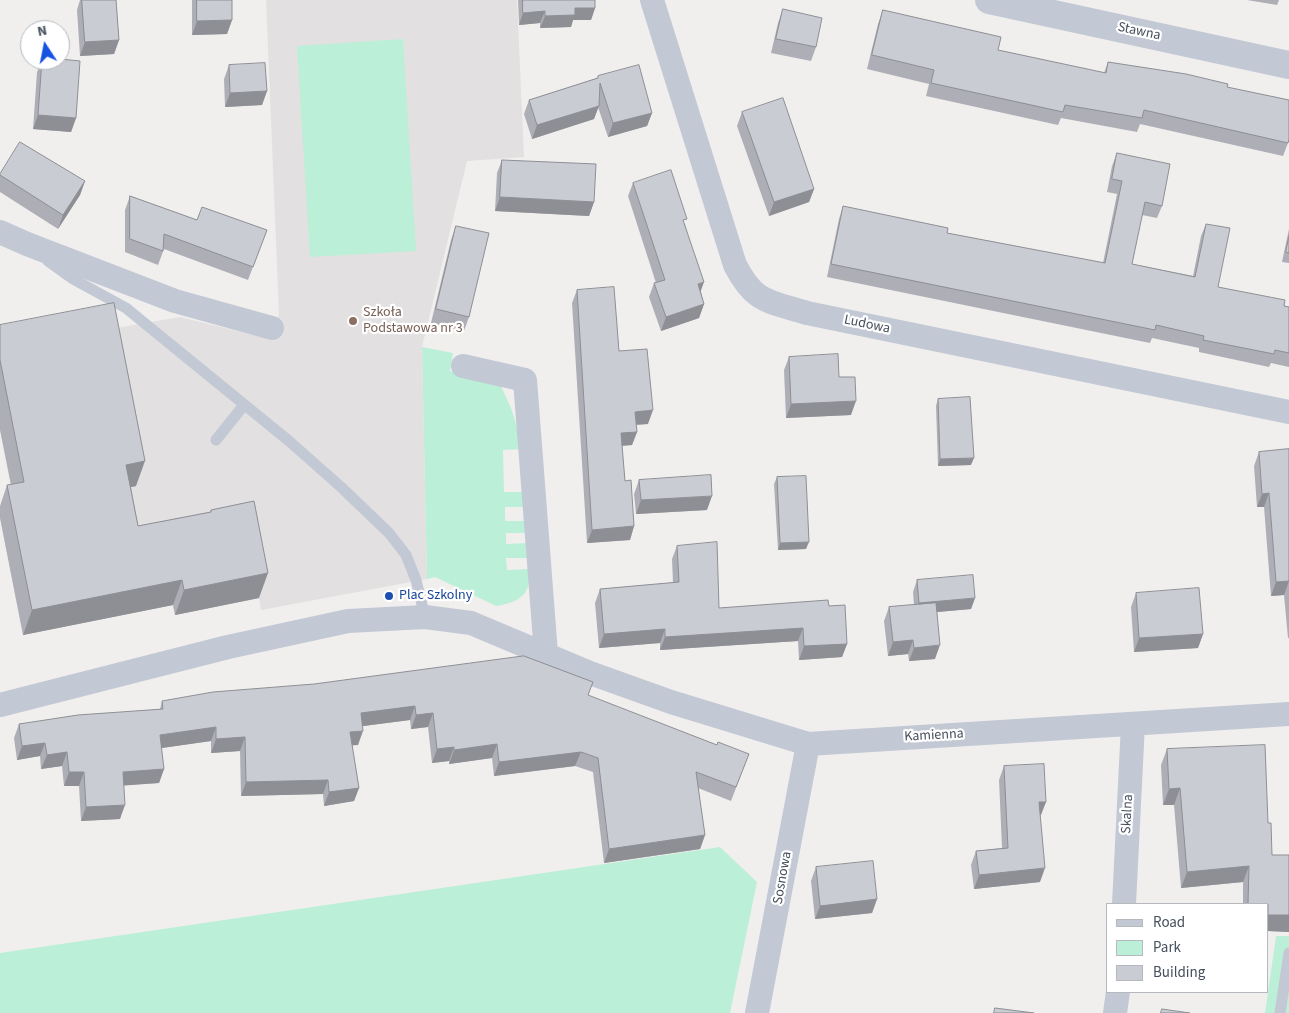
<!DOCTYPE html>
<html>
<head>
<meta charset="utf-8">
<style>
  body { margin:0 }
  #map { position:relative; width:1289px; height:1013px; overflow:hidden; background:#f1efee; font-family:"Source Sans 3",sans-serif }
  canvas { display:block }
  .legend { position:absolute; left:1106px; top:903px; width:162px; height:90px; box-sizing:border-box; background:#fff; border:1px solid #b5b9be; margin:0; padding:6px 9px; list-style:none; font-size:15px; color:#464f5c }
  .legend li { display:flex; align-items:center; gap:10px; height:25px }
  .legend b { width:25px; border:1px solid #b5b9be }
  .north { position:absolute; left:20px; top:20px; width:50px; height:50px; box-sizing:border-box; background:#fff; border:1px solid #b5b9be; border-radius:50%; rotate:349deg; font-size:14px; font-weight:700; line-height:20px; text-align:center; color:#464f5c }
  .north::after { content:''; display:block; margin:auto; width:18px; height:22px; background:#1753e2; clip-path:polygon(50% 0,100% 100%,50% 72%,0 100%) }
</style>
</head>
<body>
<div id="map">
<canvas width="1289" height="1013"></canvas>
<ul class="legend">
<li><b style="height:6px;background:#c2c8d4"></b>Road</li>
<li><b style="height:14px;background:#bcefd7"></b>Park</li>
<li><b style="height:14px;background:#caccd4"></b>Building</li>
</ul>
<div class="north">N</div>
</div>
<script>
const context = document.querySelector('canvas').getContext('2d');
context.lineJoin = 'round';
function paint(path, color) { context.fillStyle = color; context.fill(path, 'evenodd'); }
function stroke(path, color, width, dash) { context.strokeStyle = color; context.lineWidth = width; context.lineCap = dash ? 'butt' : 'round'; context.setLineDash(dash || []); context.stroke(path); }
function label(font, color, halo, rows, align = 'center') {
  context.font = font + ' "Source Sans 3",sans-serif'; context.lineWidth = 4.5; context.setLineDash([]); context.textBaseline = 'middle'; context.strokeStyle = halo; context.fillStyle = color; for (const [text, x, y, turn = 0] of rows) {
    context.save(); context.translate(x, y); context.rotate((+turn || 0) * Math.PI / 180); context.textAlign = isNaN(turn) ? turn : align; if (halo) context.strokeText(text, 0, 0); context.fillText(text, 0, 0); context.restore();
  }
}
paint(new Path2D(`
  M266 0H517L524 157 467 161 422 347 427 579 261 610 259 598 175 615 173 605 23 635 0 518 15 507 0 430V348L180 317 274 340 279 313Z`), '#e2e0e0');
paint(new Path2D(`
  M403 39 416 251 310 257 297 46Z
  M422 347 453 353 450 371 500 384 511 408 524 449 503 450 504 492H525L526 507H505V521H527L528 533H506V544L528 543 529 558H506L507 570 530 569C531 594 521 602 496 606L435 577 427 579Z
  M720 847 757 882 730 1013H0V953Z
  M1276 936H1289V1013H1265Z`), '#bcefd7');
stroke(new Path2D(`
  M48 261 73 279 126 308 289 441 341 487 389 533 406 555 416 580 425 617
  M216 440 244 405
  M1280 1013 1289 953`), '#c2c8d4', 11);
stroke(new Path2D(`
  M652 0 735 265C755 304 769 301 807 313L1289 412
  M0 232 27 244 175 301 272 328
  M463 366 525 380 546 654
  M0 705 228 647 348 621 425 617 471 623 590 673 671 702 808 744 1289 714
  M1124 904 1133 724
  M757 1013 808 744
  M1115 1013 1118 992`), '#c2c8d4', 24);
stroke(new Path2D(`
  M989 0 1289 65`), '#c2c8d4', 28);
paint(new Path2D(`
  M80 0H116L119 40 114 54 80 56 77 10Z
  M192 0H232V20L227 34 192 35Z
  M518 0H595V8L591 20H573L571 27 540 28V23L519 25Z
  M1247 0H1279L1277 5Z
  M783 9 816 47 811 61 771 53 778 23Z
  M883 10 998 50 1104 73 1108 62 1227 87 1288 143 1283 156 1140 124 1137 132 1061 118 1058 125 926 96 929 84 867 69 878 24Z
  M42 60H60L76 118 71 132 33 129 37 72Z
  M229 65 267 91 262 105 225 107 224 79Z
  M598 76 652 113 647 126 608 137 598 107 594 119 532 139 524 114 529 100 597 78Z
  M742 112 814 189 809 202 769 216 737 126Z
  M1117 153 1162 206 1157 218 1142 215 1132 264 1193 276 1201 236 1206 224 1218 287 1289 307V367L1271 363 1269 367 1199 352V348L1152 338 1150 343 827 277 839 219 843 206 947 233 1103 263 1117 194 1107 192 1112 166Z
  M502 160 594 202 589 216 495 211 497 173Z
  M0 174 85 181 80 195 58 229 0 192Z
  M633 183 685 224 701 292 704 304 699 318 661 331 649 297 654 283H656L628 196Z
  M130 196 197 220 267 230 248 280 164 249 158 265 125 252V210Z
  M456 226 469 317 464 331 431 323 451 240Z
  M1289 229V263L1282 262Z
  M577 290 619 351 648 424 636 425 637 432 632 445 622 446 625 481 634 526 630 540 587 543 572 303Z
  M0 325 136 486 131 487 138 526 210 512 211 510 259 598 175 615 173 605 23 635 0 518V506L7 485H11L0 430Z
  M789 357 839 377 851 415 786 418 784 370Z
  M938 399 971 465 938 466 936 406Z
  M1289 449V638H1288L1284 595 1271 596 1264 507H1257L1254 466 1259 452Z
  M777 477 806 549 778 550 774 484Z
  M639 480 707 510 636 514 634 494Z
  M677 546 719 608 829 606 847 644 842 657 799 660 798 641 660 650V643L599 648 595 603 600 589 673 583 672 559Z
  M917 580 975 598 971 609 937 612 935 659 909 661 908 654 888 656 884 621 889 607 914 605 913 592Z
  M1136 593 1203 634 1198 648 1134 652 1131 607Z
  M588 696 717 745 749 754 731 801 698 788 705 835 700 849 604 863 593 772 575 766 494 776 492 758 449 764V761L432 763 428 727 411 729 410 720 362 726 358 745H352L359 788 354 801 324 806 323 794 241 796 240 751 211 753V741L161 748 164 769 159 783 124 785 120 819 81 821 79 786H64L62 766 41 769 40 756 17 760 14 738 19 724 160 709 162 701Z
  M1167 749 1268 823 1272 855 1289 932 1268 931V904H1243V882L1181 888 1174 805H1163L1161 765Z
  M1004 766 1046 802 1040 815V882L974 889 971 865 976 851 1002 848 999 780Z
  M816 867 877 899 872 913 815 919 811 881Z`), '#aeafb6');
paint(new Path2D(`
  M575 8H595L591 20H573L571 27 540 28 545 16Z
  M545 11 540 23 519 25 523 13Z
  M232 20 227 34 192 35 197 21Z
  M119 40 114 54 80 56 85 42Z
  M267 91 262 105 225 107 230 93Z
  M599 106 594 119 532 139 537 125Z
  M652 113 647 126 608 137 613 123Z
  M38 115 76 118 71 132 33 129Z
  M85 181 80 195 58 229 63 215Z
  M814 189 809 202 769 216 774 202Z
  M500 197 594 202 589 216 495 211Z
  M704 282 699 296 698 284Z
  M704 304 699 318 661 331 666 317Z
  M856 401 851 415 786 418 791 404Z
  M653 410 648 424 630 425 635 412Z
  M637 432 632 445 617 446 621 433Z
  M974 458 971 465 938 466 940 459Z
  M145 461 136 486 117 490 126 465Z
  M1269 493 1264 507H1257L1262 494Z
  M712 496 707 510 636 514 641 500Z
  M634 526 630 540 587 543 592 530Z
  M809 542 806 549 778 550 780 543Z
  M268 573 259 598 175 615 184 590Z
  M182 580 173 605 23 635 32 610Z
  M1289 581 1284 595 1271 596 1276 582Z
  M975 598 971 609 915 614 919 603Z
  M803 628 798 641 660 650 665 637Z
  M665 629 660 643 599 648 604 634Z
  M1203 634 1198 648 1134 652 1139 638Z
  M913 640 908 654 888 656 893 642Z
  M847 644 842 657 799 660 804 646Z
  M940 645 935 659 909 661 914 648Z
  M415 706 410 720 356 727 361 713Z
  M433 713 428 727 411 729 416 715Z
  M216 727 211 741 155 749 160 735Z
  M363 731 358 745 345 746 350 732Z
  M245 737 240 751 211 753 216 739Z
  M45 743 40 756 17 760 22 746Z
  M497 744 492 758 449 764 454 750Z
  M454 747 449 761 432 763 437 749Z
  M67 752 62 766 41 769 47 755Z
  M581 752 575 766 494 776 499 762Z
  M164 769 159 783 118 786 123 772Z
  M69 772H84L79 786H64Z
  M328 780 323 794 241 796 246 782Z
  M359 788 354 801 324 806 329 792Z
  M1180 788 1174 805H1163L1169 789Z
  M1039 802H1046L1041 815 1034 816Z
  M125 805 120 819 81 821 86 807Z
  M705 835 700 849 604 863 609 849Z
  M1249 866 1243 882 1181 888 1187 872Z
  M1045 868 1040 882 974 889 979 875Z
  M877 899 872 913 815 919 820 906Z
  M1268 915H1289V932L1268 931Z`), '#8d8f94');
const building = new Path2D(`
  M82 0H116L119 40 85 42Z
  M197 0H232V20L197 21Z
  M523 0H595V8H575V15L545 16V11L523 13Z
  M783 9 822 18 816 47 776 39Z
  M883 10 1001 37 998 50 1106 73 1108 62 1186 74 1228 84 1227 87 1289 100V139L1288 143 1144 110 1142 118 1065 105 1063 112 931 83 934 70 872 55Z
  M60 59 80 61 76 118 38 115 42 60H60Z
  M265 63 267 91 230 93 229 65Z
  M639 65 652 113 613 123 600 83 599 106 537 125 529 100 598 78V76Z
  M783 98 814 189 774 202 742 112Z
  M20 142 85 181 63 215 0 175V174Z
  M1117 153 1170 164 1162 206 1145 202 1132 264 1195 277 1206 224 1230 228 1218 287 1285 300 1284 306 1289 307V353L1275 350 1274 354 1203 340 1204 336 1156 325 1155 330 831 264 843 206 948 228 947 233 1105 263 1122 181 1112 179Z
  M502 160 596 164 594 202 500 197Z
  M671 170 687 219 683 220 704 282 698 284 704 304 666 317 654 283 665 280 633 183Z
  M130 196 197 220 202 207 267 230 253 267 164 234 163 251 130 239Z
  M456 226 489 233 469 317 436 309Z
  M1289 236V253L1286 252Z
  M614 287 619 351 647 349 653 410 635 412 637 432 621 433 625 481 631 480 634 526 592 530 577 290Z
  M114 303 145 461 126 465 138 526 211 512V510L254 501 268 573 184 590 182 580 32 610 7 485 24 482 0 360V325Z
  M838 354 839 377H855L856 401 791 404 789 357Z
  M970 397 974 458 940 459 938 399Z
  M1289 449V581L1276 582 1269 493 1262 494 1259 452Z
  M711 475 712 496 641 500 639 480Z
  M806 476 809 542 780 543 777 477Z
  M717 542 719 608 828 600 829 606 845 605 847 644 804 646 803 628 665 637V629L604 634 600 589 679 582 677 546Z
  M973 575 975 598 919 603 917 580Z
  M1199 588 1203 634 1139 638 1136 593Z
  M936 603 940 645 914 648 913 640 893 642 889 607Z
  M524 656 593 682 588 695 717 745 718 742 749 754 736 787 696 772 705 835 609 849 598 758 581 752 499 762 497 744 454 750V747L437 749 433 713 416 715 415 706 361 713 363 731 350 732 359 788 329 792 328 780 246 782 245 737 216 739V727L160 735 164 769 123 772 125 805 86 807 84 772H69L67 752 47 755 45 743 22 746 19 724 78 715 163 709 162 701 213 692 314 684Z
  M1265 745 1268 823H1271L1272 855H1289V915H1268V904H1248L1249 866 1187 872 1180 788 1169 789 1167 749Z
  M1044 764 1046 802H1039L1045 868 979 875 976 851 1008 848 1004 766Z
  M873 861 877 899 820 906 816 867Z
  M995 1008 1034 1013H994Z
  M1162 1009 1190 1013H1161Z`);
paint(building, '#caccd4');
stroke(building, '#8d8f94', 1);
for (const [x, y, r, color] of [
  [353,321,5,"#8d6e63"],
  [389,596,5,"#1a4fb4"]
]) { const dot = new Path2D(); dot.arc(x, y, r, 0, 2 * Math.PI); context.fillStyle = color; context.fill(dot); stroke(dot, '#fff', 2); }
label('14px', '#464f5c', '#fff', [
  ["Stawna",1139,32,12],
  ["Ludowa",867,325,12],
  ["Kamienna",934,736,-3],
  ["Skalna",1128,814,-87],
  ["Sosnowa",783,878,-80]
]);
label('14px', '#785e54', '#fff', [
  ["Szkoła",363,313],
  ["Podstawowa nr 3",363,329]
], 'left');
label('14px', '#164399', '#fff', [
  ["Plac Szkolny",399,596]
], 'left');
</script>
</body>
</html>
